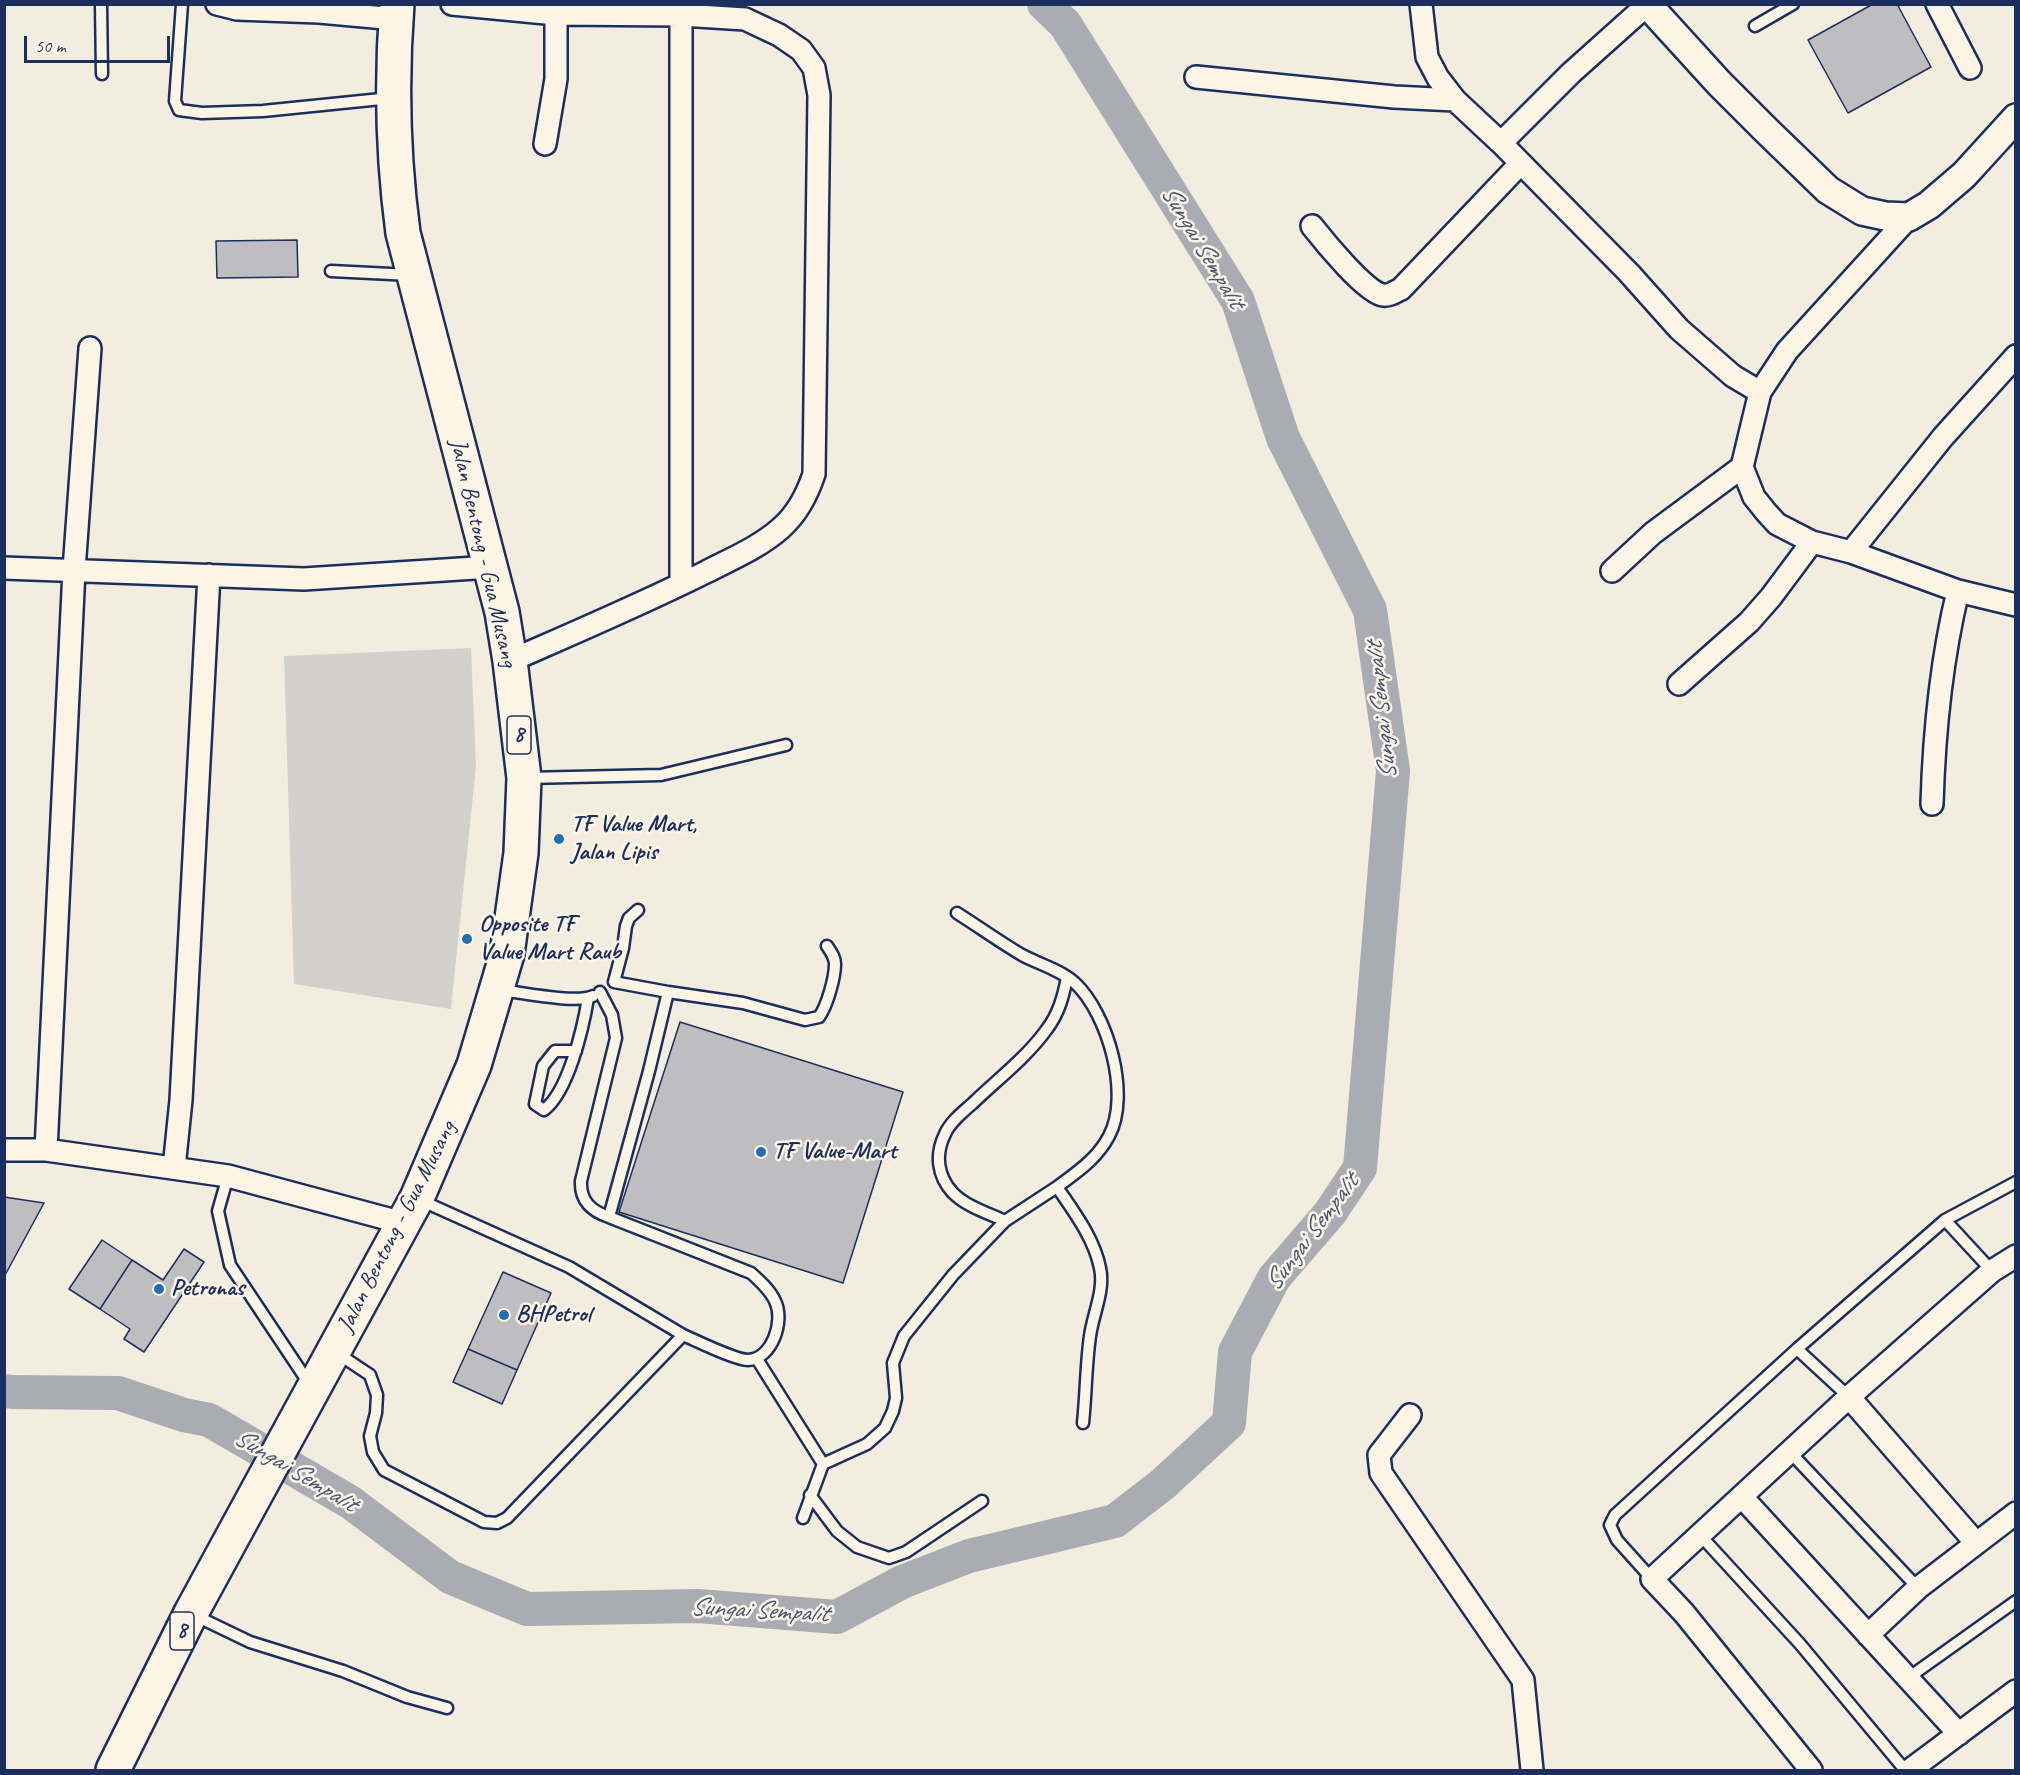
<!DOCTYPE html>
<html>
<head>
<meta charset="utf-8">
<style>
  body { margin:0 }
  #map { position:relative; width:2020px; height:1775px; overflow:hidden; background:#f3ede0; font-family:Caveat,sans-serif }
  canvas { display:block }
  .frame { position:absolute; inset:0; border:6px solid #1b2f5e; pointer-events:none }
  .scale { position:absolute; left:24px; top:36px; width:146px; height:27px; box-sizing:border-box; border:3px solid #1b2f5e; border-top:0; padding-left:8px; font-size:18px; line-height:21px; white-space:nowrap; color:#1b2f5e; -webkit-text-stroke:4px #fcf5e5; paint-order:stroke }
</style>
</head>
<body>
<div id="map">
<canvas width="2020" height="1775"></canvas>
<div class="frame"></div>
<div class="scale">50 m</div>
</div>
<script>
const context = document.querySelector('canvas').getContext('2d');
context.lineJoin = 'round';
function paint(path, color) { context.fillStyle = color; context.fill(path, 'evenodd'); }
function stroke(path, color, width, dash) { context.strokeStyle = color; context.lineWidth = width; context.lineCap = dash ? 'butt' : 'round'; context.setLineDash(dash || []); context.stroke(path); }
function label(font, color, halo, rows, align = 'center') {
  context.font = font + ' Caveat,sans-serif'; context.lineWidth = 5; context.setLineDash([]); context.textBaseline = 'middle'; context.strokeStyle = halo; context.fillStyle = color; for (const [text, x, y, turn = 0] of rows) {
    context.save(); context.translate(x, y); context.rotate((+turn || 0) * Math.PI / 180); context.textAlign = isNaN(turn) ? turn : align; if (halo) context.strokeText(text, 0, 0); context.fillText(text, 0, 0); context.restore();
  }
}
paint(new Path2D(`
  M471 648 476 766 451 1009 294 984 284 656Z`), '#d3d1cc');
stroke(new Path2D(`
  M4 1391 12 1392 118 1393 184 1415 209 1420 350 1502 450 1577 527 1609 698 1606 837 1617 902 1582 969 1556 1115 1521 1163 1484 1229 1423 1235 1352 1274 1278 1330 1213 1360 1168 1393 771 1370 610 1283 438 1238 301 1065 24 1044 4`), '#a9acb3', 34);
const building = new Path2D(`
  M1873 4H1897L1931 67 1848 113 1808 40Z
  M297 240 298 277 217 278 216 241Z
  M680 1022 903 1092 843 1283 619 1212Z
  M4 1197 44 1203 4 1277Z
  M102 1240 132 1260 100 1309 69 1289Z
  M184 1249 204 1262 144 1352 124 1339 130 1329 100 1309 132 1260 163 1280Z
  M503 1272 551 1293 517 1370 468 1349Z
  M468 1349 517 1370 502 1404 453 1382Z`);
paint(building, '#bebec0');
stroke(building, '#1b2f5e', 1.5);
const service = new Path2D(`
  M101 4 102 74
  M182 4 175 101 179 110 202 113 263 111 391 98
  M1755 26 1793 4
  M331 271 411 275
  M526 778 661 775 786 745
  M638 910 629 918 626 926 623 948 614 982 668 992 743 1003 805 1020 819 1017C827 1006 835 978 835 964 835 957 831 952 827 946
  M957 913C979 927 1000 942 1022 955 1039 964 1061 970 1075 983 1108 1014 1131 1095 1109 1136 1097 1159 1077 1172 1057 1187 1074 1212 1094 1238 1100 1268 1105 1290 1093 1314 1090 1336 1086 1364 1086 1394 1083 1423
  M499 990C520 992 575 1004 593 996
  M600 992 612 1015 616 1038 581 1181C580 1201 591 1211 609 1217
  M576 1051H555L543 1066 535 1104 544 1110C568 1092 583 1029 588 998
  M228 1176 218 1211 230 1265 310 1385
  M420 1200 569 1267 683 1335
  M1945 1220 1992 1271
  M1005 1221C988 1213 967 1207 953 1193 937 1176 935 1154 945 1134 950 1122 963 1112 973 1103 998 1079 1027 1057 1047 1029 1059 1013 1063 997 1067 978
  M1797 1349 1849 1397
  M337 1353 370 1375 377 1395 376 1413 370 1436 373 1452 384 1470 484 1522 497 1523 507 1518 683 1335C697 1341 735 1360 748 1360 772 1359 785 1321 775 1301 770 1290 760 1281 751 1273L609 1217 649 1071 668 992
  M757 1359 823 1464
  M1790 1452 1918 1588
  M810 1495 837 1531 857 1547 889 1558 906 1552 982 1501
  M803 1518 823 1464 867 1444 885 1428 893 1411 896 1398 893 1363 904 1336 953 1275 1005 1221 1057 1187
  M1700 1535 1800 1644 1905 1770
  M1652 1579 1617 1540 1610 1525 1615 1515 1797 1349 1945 1220 2016 1182
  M194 1615 250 1642 343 1671 407 1697 447 1708
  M1908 1678 2016 1601`);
const minor = new Path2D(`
  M217 4 237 9 319 12 396 19
  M452 4 556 14 681 15 745 19 779 35 801 50 814 68 819 95 814 474C807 495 797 514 781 528 760 547 731 559 706 572 642 604 576 632 510 661
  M1421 4 1427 57 1438 78 1455 100 1501 143 1629 273 1679 329 1733 376 1760 392
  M1937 4 1970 68
  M1196 77 1394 97 1455 100
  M1501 143 1571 73 1647 5
  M545 144 556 79V14
  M1909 217 1787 351 1760 392 1742 467 1754 497 1766 512 1777 524 1812 542 1851 552 1958 591 2016 605
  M1312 226C1323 240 1367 294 1383 295 1389 296 1395 292 1401 289L1520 164
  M1851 552 1943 437 2016 356
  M4 568 304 579 491 567
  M1612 571 1653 533 1742 467
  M681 584V15
  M1679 684 1749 622 1771 597 1812 542
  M1932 804C1934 736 1942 657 1958 591
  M4 1150H46L228 1176 403 1223
  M46 1150 74 570 90 348
  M174 1168 181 1100 209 575
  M1849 1397 1976 1543
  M1410 1415 1379 1455 1381 1473 1523 1680 1532 1770
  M1742 1497 1959 1734
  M1868 1635 1918 1588 2016 1513
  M1811 1770 1684 1613 1652 1579 1849 1397 1992 1271 2016 1256
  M1910 1770 2016 1691`);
const tertiary = new Path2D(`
  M1647 4 1719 83 1766 130 1828 190 1862 211 1885 216 1909 217 1929 205 1964 175 2016 118`);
const primary = new Path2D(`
  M113 1770 191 1613 417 1198 474 1065 507 954 521 853 524 778 510 661 502 612 403 233C393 158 391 81 397 4`);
stroke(service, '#1b2f5e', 15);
stroke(minor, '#1b2f5e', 26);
stroke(tertiary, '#1b2f5e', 32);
stroke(primary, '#1b2f5e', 38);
stroke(service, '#fcf5e5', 10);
stroke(minor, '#fcf5e5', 21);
stroke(tertiary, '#fcf5e5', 27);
stroke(primary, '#fcf5e5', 33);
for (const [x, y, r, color] of [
  [559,839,6,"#1f6fb2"],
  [467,939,6,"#1f6fb2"],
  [761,1152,6,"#1f6fb2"],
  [159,1289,6,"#1f6fb2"],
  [504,1315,6,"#1f6fb2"]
]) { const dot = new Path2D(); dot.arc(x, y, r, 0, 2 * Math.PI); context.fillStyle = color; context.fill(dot); stroke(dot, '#fcf5e5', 2); }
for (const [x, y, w] of [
  [519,735,24],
  [182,1631,24]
]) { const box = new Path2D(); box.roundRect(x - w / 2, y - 19, w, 38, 4.5); context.fillStyle = '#fcf5e5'; context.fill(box); stroke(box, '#1b2f5e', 1.5); }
label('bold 22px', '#1b2f5e', null, [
  ["8",519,735],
  ["8",182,1631]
]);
label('24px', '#1b2f5e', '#fcf5e5', [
  ["Jalan Bentong - Gua Musang",483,553,77],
  ["Jalan Bentong - Gua Musang",397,1227,-63]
]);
label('bold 24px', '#1b2f5e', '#fcf5e5', [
  ["TF Value Mart,",571,825],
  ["Jalan Lipis",571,853],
  ["Opposite TF",479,925],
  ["Value Mart Raub",479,953],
  ["TF Value-Mart",773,1152],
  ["Petronas",171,1289],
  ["BHPetrol",516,1315]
], 'left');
label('italic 26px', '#465478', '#fcf5e5', [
  ["Sungai Sempalit",1202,247,59],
  ["Sungai Sempalit",1382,711,-96],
  ["Sungai Sempalit",1312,1233,-53],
  ["Sungai Sempalit",295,1471,31],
  ["Sungai Sempalit",759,1611,3]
]);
</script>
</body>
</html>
